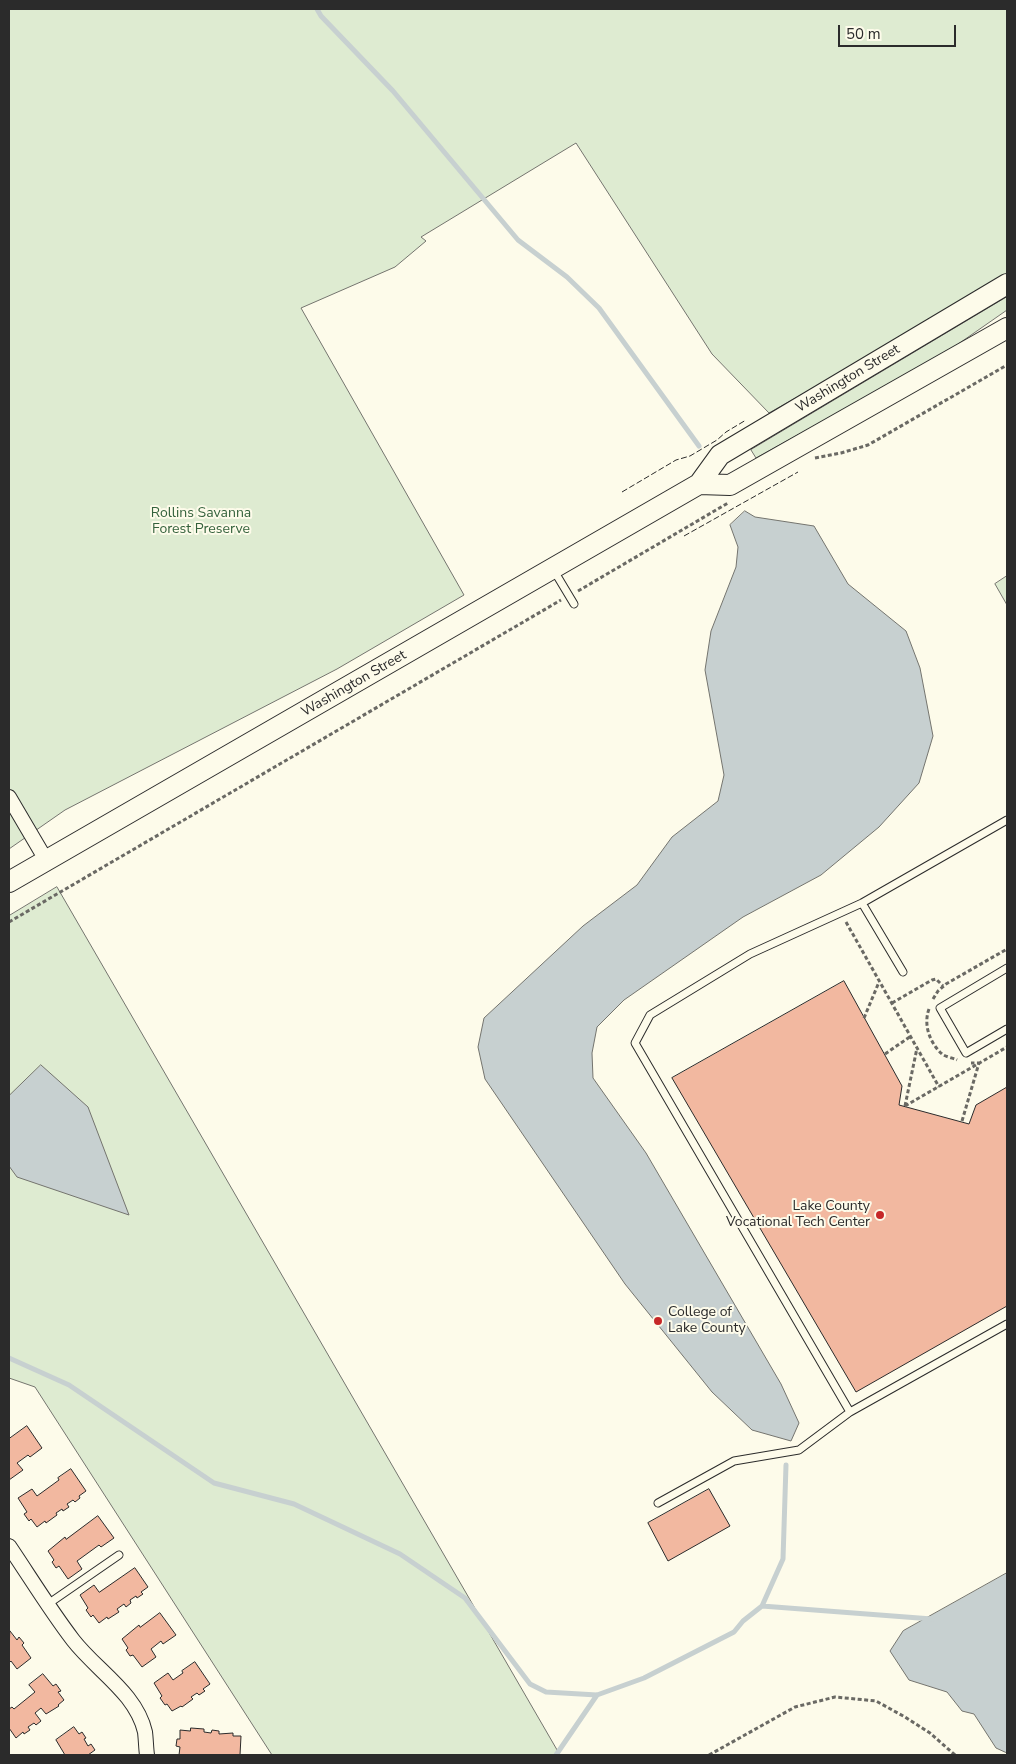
<!DOCTYPE html>
<html>
<head>
<meta charset="utf-8">
<style>
  body { margin:0 }
  #map { position:relative; width:1016px; height:1764px; overflow:hidden; background:#fdfbea; font-family:"Nunito Sans",sans-serif }
  canvas { display:block }
  .frame { position:absolute; inset:0; border:10px solid #2b2b2b; pointer-events:none }
  .scale { position:absolute; left:838px; top:25px; width:118px; height:22px; box-sizing:border-box; border:2px solid #2b2b2b; border-top:0; padding-left:6px; font-size:15px; line-height:18px; white-space:nowrap; color:#2b2b2b; -webkit-text-stroke:4px #fdfbea; paint-order:stroke }
</style>
</head>
<body>
<div id="map">
<canvas width="1016" height="1764"></canvas>
<div class="frame"></div>
<div class="scale">50 m</div>
</div>
<script>
const context = document.querySelector('canvas').getContext('2d');
context.lineJoin = 'round';
function paint(path, color) { context.fillStyle = color; context.fill(path, 'evenodd'); }
function stroke(path, color, width, dash) { context.strokeStyle = color; context.lineWidth = width; context.lineCap = dash ? 'butt' : 'round'; context.setLineDash(dash || []); context.stroke(path); }
function label(font, color, halo, rows, align = 'center') {
  context.font = font + ' "Nunito Sans",sans-serif'; context.lineWidth = 4; context.setLineDash([]); context.textBaseline = 'middle'; context.strokeStyle = halo; context.fillStyle = color; for (const [text, x, y, turn = 0] of rows) {
    context.save(); context.translate(x, y); context.rotate((+turn || 0) * Math.PI / 180); context.textAlign = isNaN(turn) ? turn : align; if (halo) context.strokeText(text, 0, 0); context.fillText(text, 0, 0); context.restore();
  }
}
const green = new Path2D(`
  M9 9H1007V274L960 305 769 413 712 354 576 143 421 237 426 241 395 267 301 308 464 595 337 669 65 810 9 849Z
  M1007 297V310L941 356 756 458 751 450Z
  M1007 576V605L995 584Z
  M57 887 560 1755H272L35 1387 9 1378V916Z`);
paint(green, '#deebd1');
stroke(green, '#74746e', 1);
const water = new Path2D(`
  M745 511 755 517 814 526 848 584 906 631 920 668 933 736 919 783 879 827 821 875 743 917 624 1000 597 1027 592 1053 593 1078 646 1153 781 1384 799 1423 791 1441 752 1430 712 1392 625 1284 485 1079 478 1047 484 1018 583 926 637 885 672 837 718 801 724 775 705 670 711 631 736 567 738 547 730 525Z
  M41 1065 88 1107 129 1215 17 1177 9 1166V1096Z
  M1007 1573V1753L996 1748 974 1714 962 1711 947 1692 909 1680 890 1651 903 1631Z`);
paint(water, '#c7d0d0');
stroke(water, '#74746e', 1);
stroke(new Path2D(`
  M317 9 321 16 393 91 518 240 567 277 599 308 699 446
  M9 1358 69 1385 214 1483 294 1504 400 1554 465 1598 530 1684 546 1692 597 1695 644 1678 734 1632 743 1621 762 1606 783 1559 786 1465
  M762 1606 932 1619
  M556 1755 597 1695`), '#c7d0d0', 5);
const building = new Path2D(`
  M844 981 902 1086 899 1105 969 1124 976 1105 1007 1087V1306L856 1392 672 1078Z
  M27 1426 42 1448 30 1457 28 1455 17 1463 23 1470 9 1480V1439Z
  M71 1469 86 1491 79 1496 80 1498 75 1502 73 1500 67 1504 69 1507 63 1511 62 1509 56 1513 57 1515 46 1523 45 1521 37 1527 31 1519 29 1521 24 1514 27 1512 18 1498 32 1489 37 1496 59 1480 58 1478Z
  M709 1489 730 1526 668 1561 648 1523Z
  M98 1516 114 1538 101 1547 99 1545 77 1561 82 1569 68 1579 59 1566 56 1568 52 1562 54 1560 48 1551 65 1537 66 1539Z
  M135 1568 148 1587 141 1592 143 1594 137 1598 136 1596 130 1600 131 1603 126 1607 124 1604 117 1609 119 1612 108 1619 107 1617 99 1623 93 1615 91 1617 86 1610 88 1608 80 1595 94 1585 99 1592Z
  M160 1613 176 1635 163 1644 161 1641 151 1649 156 1657 142 1667 133 1655 130 1656 126 1650 128 1648 122 1639 139 1625 140 1627Z
  M10 1631 17 1640 19 1637 24 1643 22 1645 31 1658 17 1669 11 1661 9 1663Z
  M195 1662 210 1684 203 1689 205 1691 199 1695 197 1693 191 1697 193 1699 182 1707 181 1706 172 1711 167 1704 165 1705 160 1698 162 1696 154 1683 168 1673 173 1680 183 1673 182 1671Z
  M43 1674 53 1686 56 1684 61 1691 58 1692 64 1700 58 1705 59 1706 46 1714 41 1708 35 1713 41 1721 36 1725 34 1723 28 1727 30 1730 24 1734 23 1732 16 1738 9 1728V1709L12 1707 14 1709 35 1692 29 1685Z
  M74 1727 79 1734 82 1732 86 1738 84 1739 88 1746 91 1744 95 1750 88 1755H65L56 1740Z
  M191 1728 204 1729V1732L211 1733 212 1730 219 1731V1734L233 1733V1736H241L240 1755H179L180 1747 176 1746 177 1739H180V1730L190 1731Z`);
paint(building, '#f2b8a0');
stroke(building, '#2b2b2b', 1);
const service = new Path2D(`
  M553 569 574 604
  M862 903 903 972
  M1007 968 940 1008 966 1053 1007 1029
  M850 1412 635 1043 650 1015 750 954 862 903 1007 820
  M658 1503 734 1461 799 1450 850 1412 1007 1324
  M48 1604 119 1555`);
const minor = new Path2D(`
  M9 797 46 860
  M9 1546C30 1577 50 1610 73 1640 97 1671 136 1693 145 1732 146 1740 146 1748 147 1755`);
const secondary = new Path2D(`
  M699 484 730 485 1007 328
  M9 882 699 484 720 455 1007 284`);
stroke(service, '#2b2b2b', 9);
stroke(minor, '#2b2b2b', 16);
stroke(secondary, '#2b2b2b', 22);
stroke(new Path2D(`
  M815 458 841 453 868 445 1007 365
  M578 591 728 503
  M9 922 561 600
  M846 922 939 1087
  M933 999 938 991 946 984 1007 949
  M892 1003 932 980 936 979 943 986
  M929 1009C923 1025 930 1043 942 1054 946 1057 953 1058 957 1060
  M864 1018 879 982
  M885 1054 911 1036
  M905 1106 1007 1047
  M905 1106 917 1048
  M962 1121 979 1063H971
  M709 1755 795 1707 835 1697 876 1701 905 1717 930 1733 955 1755`), '#6a6964', 3, [4, 2.5]);
stroke(service, '#fdfbea', 7);
stroke(minor, '#fdfbea', 14);
stroke(secondary, '#fdfbea', 20);
stroke(new Path2D(`
  M622 492 676 460 690 456 717 440 726 432 746 420
  M684 536 798 472`), '#2b2b2b', 1, [6, 2.5]);
for (const [x, y, r, color] of [
  [880,1215,5,"#c62828"],
  [658,1321,5,"#c62828"]
]) { const dot = new Path2D(); dot.arc(x, y, r, 0, 2 * Math.PI); context.fillStyle = color; context.fill(dot); stroke(dot, '#fdfbea', 2); }
label('14px', '#2b2b2b', '#fdfbea', [
  ["Washington Street",848,379,-31],
  ["Washington Street",354,684,-30]
]);
label('14px', '#34623c', '#fdfbea', [
  ["Rollins Savanna",201,514],
  ["Forest Preserve",201,530]
]);
label('14px', '#2b2b2b', '#fdfbea', [
  ["Lake County",870,1207],
  ["Vocational Tech Center",870,1223],
  ["College of",668,1313,"left"],
  ["Lake County",668,1329,"left"]
], 'right');
</script>
</body>
</html>
